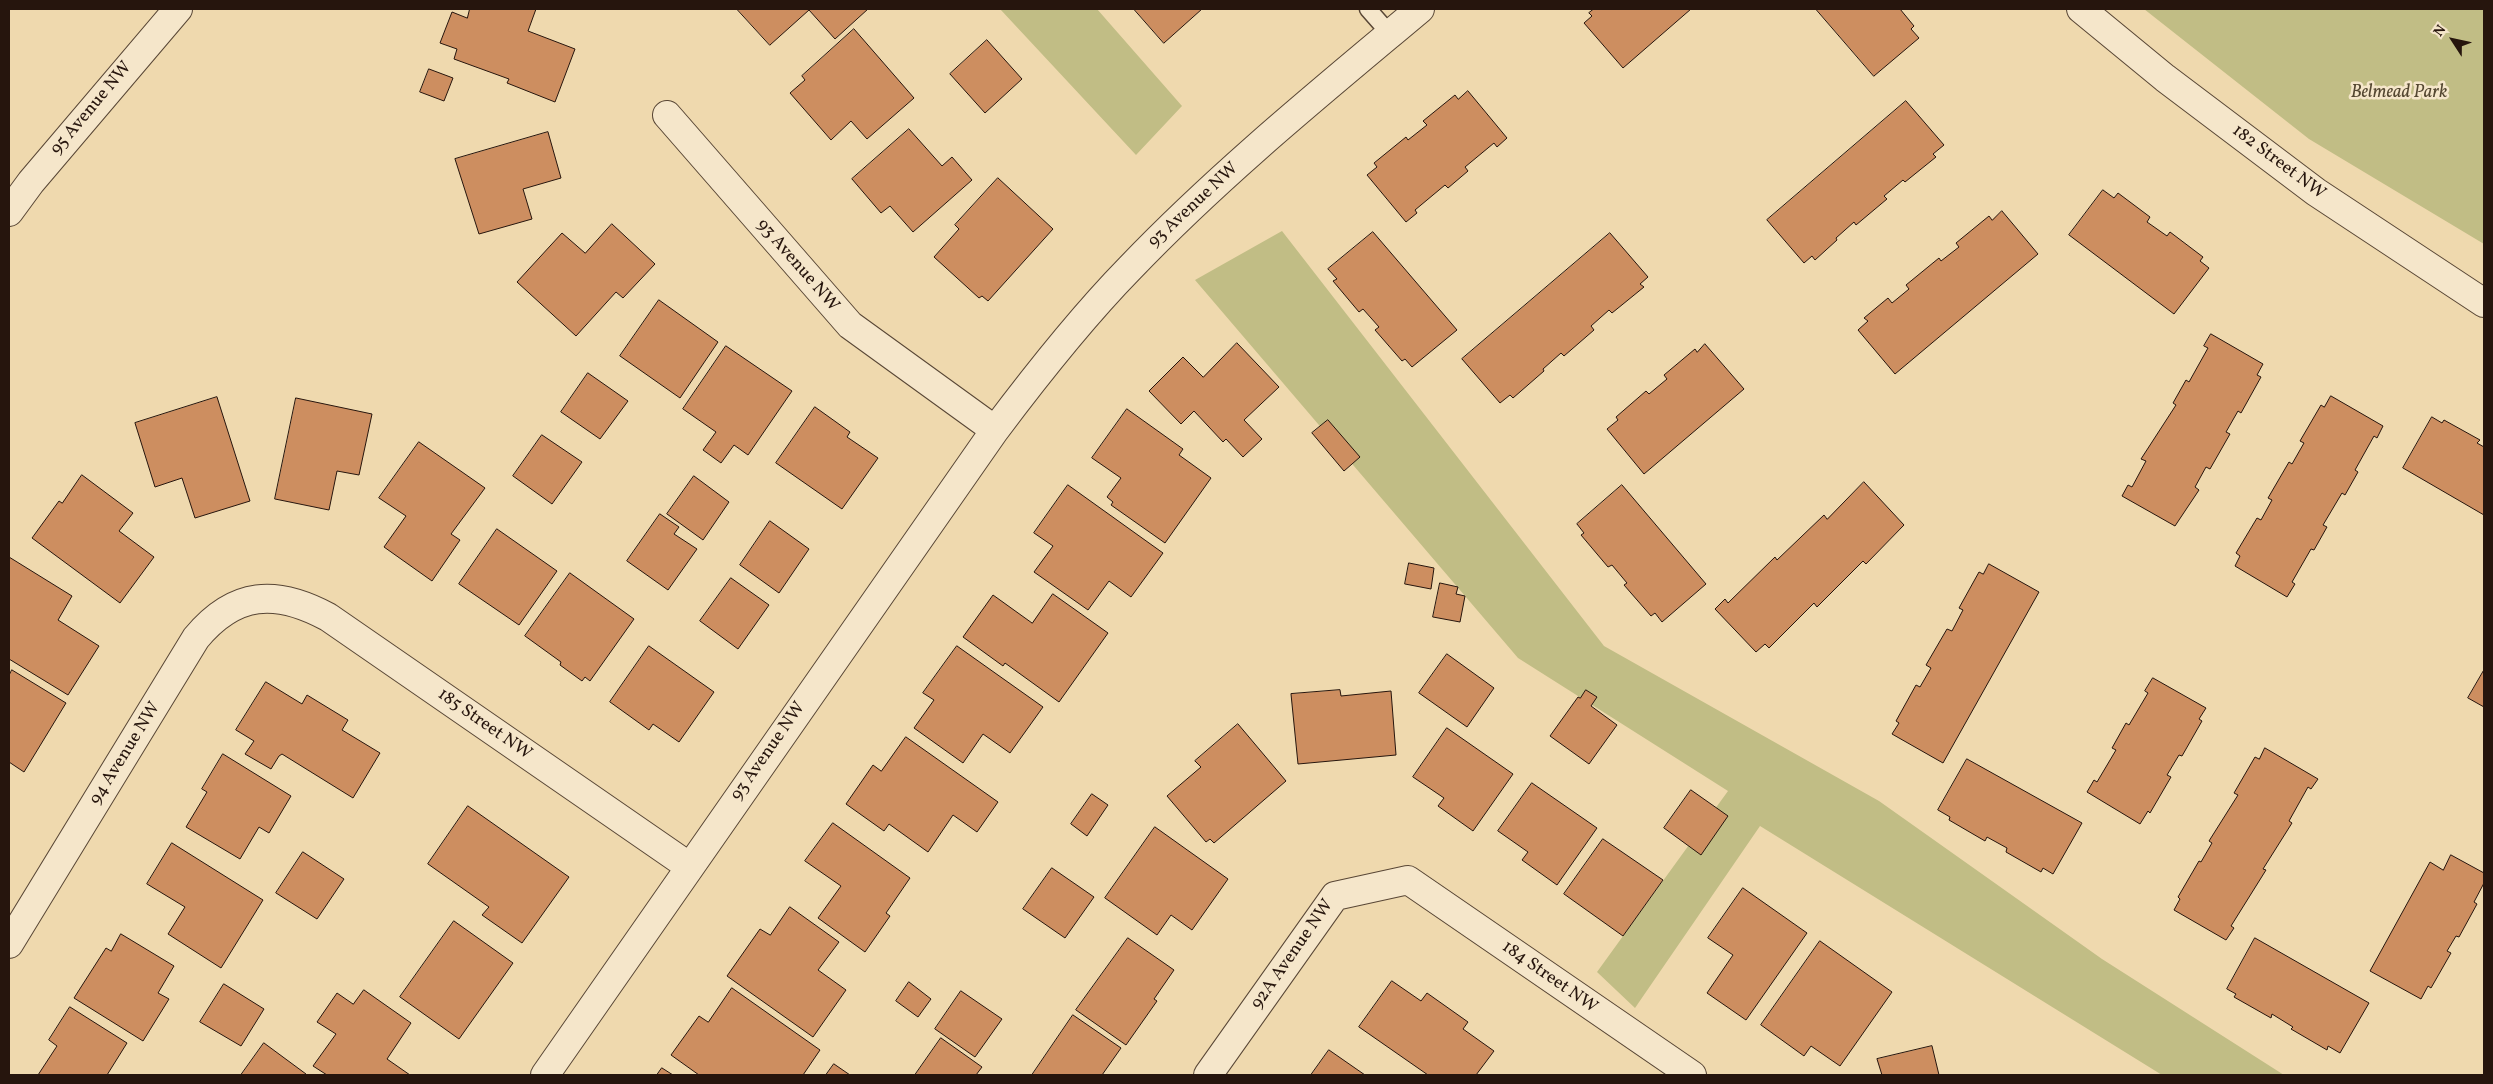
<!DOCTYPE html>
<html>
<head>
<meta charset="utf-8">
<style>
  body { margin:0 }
  #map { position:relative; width:2493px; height:1084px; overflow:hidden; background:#efd9ae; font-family:Vollkorn,serif }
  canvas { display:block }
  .frame { position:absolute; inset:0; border:10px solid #26150d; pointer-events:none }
  .north { position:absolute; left:2428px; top:15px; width:50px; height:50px; -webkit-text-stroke:4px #f5e6ca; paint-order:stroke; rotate:305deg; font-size:14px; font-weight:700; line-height:20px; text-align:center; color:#26150d }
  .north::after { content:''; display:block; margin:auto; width:18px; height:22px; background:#26150d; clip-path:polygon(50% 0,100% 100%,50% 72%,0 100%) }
</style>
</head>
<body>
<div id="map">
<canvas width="2493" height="1084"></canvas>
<div class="frame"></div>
<div class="north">N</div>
</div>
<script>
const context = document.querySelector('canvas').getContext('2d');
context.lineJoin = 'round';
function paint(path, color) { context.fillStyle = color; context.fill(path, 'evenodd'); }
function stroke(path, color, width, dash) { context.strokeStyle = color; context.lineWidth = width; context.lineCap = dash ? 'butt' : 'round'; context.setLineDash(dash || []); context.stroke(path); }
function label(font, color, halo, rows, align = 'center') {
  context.font = font + ' Vollkorn,serif'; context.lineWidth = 5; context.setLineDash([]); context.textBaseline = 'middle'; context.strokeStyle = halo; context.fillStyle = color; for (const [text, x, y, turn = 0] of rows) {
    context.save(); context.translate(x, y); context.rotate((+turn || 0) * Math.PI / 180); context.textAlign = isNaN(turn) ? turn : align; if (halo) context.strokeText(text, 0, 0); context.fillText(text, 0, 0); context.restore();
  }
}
paint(new Path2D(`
  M1000 9H1097L1182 106 1136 155Z
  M2144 9H2484V244L2309 139Z
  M1282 231 1604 646 1879 801 2102 959 2284 1075H2162L1760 826 1635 1008 1597 972 1728 791 1518 658 1195 280Z`), '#c1bd85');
const building = new Path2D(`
  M470 9H536L528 31 575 49 555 102 507 83 509 79 454 59 457 49 440 43 452 12 467 18Z
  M737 9H868L835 39 809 10 770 45Z
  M1134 9H1202L1164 43Z
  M1594 9H1691L1623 68 1584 23 1592 16 1589 13Z
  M1816 9H1900L1914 26 1911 29 1919 38 1874 76Z
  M854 29 914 98 867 139 851 121 831 140 790 93 805 80 802 76Z
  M987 40 1022 79 985 113 950 74Z
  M429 69 453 78 444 101 420 92Z
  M1468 91 1507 138 1497 147 1494 143 1465 167 1468 171 1448 188 1445 185 1415 210 1417 213 1406 222 1367 175 1377 167 1374 163 1406 137 1408 140 1427 125 1423 121 1455 95 1458 99Z
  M1906 101 1944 145 1933 154 1936 157 1905 182 1903 180 1884 196 1887 199 1856 225 1854 222 1836 238 1837 240 1815 260 1812 256 1804 263 1767 220Z
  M909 129 942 166 952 157 972 180 913 232 890 206 881 213 852 179Z
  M548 132 561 178 523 189 532 219 479 234 455 159Z
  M998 178 1053 229 988 301 982 296 979 298 934 257 959 229 955 225Z
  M2103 190 2114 198 2118 193 2150 217 2147 222 2167 236 2170 232 2203 257 2200 261 2209 268 2174 314 2069 235Z
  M2002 211 2038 254 1895 374 1858 330 1868 321 1864 318 1888 298 1892 303 1909 289 1906 285 1939 258 1941 261 1959 247 1956 243 1989 216 1992 220Z
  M612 224 655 264 623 298 616 292 576 336 517 282 562 233 585 253Z
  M1373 232 1457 330 1412 367 1405 359 1402 361 1375 330 1379 327 1363 309 1359 312 1333 281 1337 279 1328 269Z
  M1610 233 1648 277 1640 284 1644 287 1612 313 1609 310 1591 326 1594 330 1564 356 1561 353 1543 369 1544 371 1513 398 1510 395 1500 403 1462 359Z
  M659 300 718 342 680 398 620 356Z
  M2211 334 2263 364 2257 375 2261 377 2241 413 2238 411 2226 432 2230 434 2210 469 2206 467 2195 487 2199 490 2175 526 2122 496 2128 485 2132 487 2146 461 2141 459 2176 405 2173 403 2186 380 2189 382 2208 348 2204 346Z
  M1237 343 1279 387 1244 420 1262 439 1243 457 1226 439 1223 442 1194 411 1181 424 1149 391 1183 357 1203 377Z
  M1705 344 1744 389 1644 474 1607 429 1618 420 1616 417 1646 391 1649 394 1667 379 1664 375 1695 349 1697 352Z
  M726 346 792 391 748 455 734 445 721 463 703 450 716 432 683 409Z
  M588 373 628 401 600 439 561 412Z
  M2331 396 2383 426 2377 438 2374 436 2355 470 2358 472 2345 495 2342 493 2323 525 2327 527 2314 550 2311 549 2292 582 2295 584 2287 597 2235 566 2240 556 2236 553 2257 518 2261 520 2272 500 2268 498 2289 462 2292 464 2304 443 2300 441 2321 405 2324 407Z
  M217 397 250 501 195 518 182 478 155 487 135 423Z
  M296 398 372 414 359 475 337 471 329 510 275 499Z
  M815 407 850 432 847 437 878 458 842 509 776 463Z
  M1127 409 1183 449 1179 455 1211 478 1165 543 1111 505 1113 502 1107 497 1121 478 1092 458Z
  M2432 417 2442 423 2444 420 2480 440 2477 443 2484 447V515L2403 468Z
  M1328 420 1360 457 1344 471 1312 433Z
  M542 435 582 462 552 504 513 476Z
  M419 442 485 488 451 534 460 540 432 581 384 547 406 516 379 498Z
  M82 475 133 513 119 531 154 557 120 603 32 538 59 501 62 503Z
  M694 476 729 502 703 540 667 514Z
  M1864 482 1904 525 1866 564 1863 561 1817 607 1814 603 1769 648 1765 644 1756 652 1715 609 1725 599 1728 603 1775 557 1777 560 1824 515 1827 519Z
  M1068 485 1163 553 1131 597 1109 581 1088 610 1034 572 1053 546 1034 533Z
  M1622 485 1706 584 1662 622 1655 613 1651 616 1624 585 1627 583 1612 565 1608 567 1581 535 1584 533 1577 524Z
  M660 514 679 527 674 534 697 549 668 590 627 561Z
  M770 521 809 549 779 593 740 565Z
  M497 529 557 571 519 625 459 584Z
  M9 557 72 596 58 620 99 646 68 695 9 659Z
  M1409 563 1434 568 1431 589 1405 584Z
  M1989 564 2039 592 1943 763 1892 734 1899 723 1896 721 1916 685 1920 687 1931 668 1926 665 1947 629 1952 631 1963 610 1959 608 1979 572 1983 574Z
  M570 573 634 619 590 681 585 677 582 681 560 665 561 662 525 636Z
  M731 578 769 605 738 649 700 621Z
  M1440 583 1458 587 1456 594 1465 596 1460 622 1433 617Z
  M1053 594 1108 633 1059 702 1005 663 1003 666 963 637 993 595 1032 623Z
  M649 646 714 692 679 742 653 724 649 730 610 702Z
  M957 646 1043 707 1010 753 983 734 963 763 914 728 934 700 923 693Z
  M1447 654 1494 688 1467 727 1419 693Z
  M12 670 66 703 24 772 9 762V676Z
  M2484 670V707L2468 698Z
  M2153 678 2206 708 2199 719 2202 721 2182 756 2179 755 2167 775 2171 777 2150 813 2148 811 2140 824 2087 792 2094 780 2097 782 2116 750 2112 748 2126 723 2129 725 2148 693 2145 691Z
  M266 682 302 704 307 695 348 720 342 730 380 753 353 798 282 754 279 756 271 769 245 754 254 741 236 730Z
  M1340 690 1341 696 1391 691 1396 755 1298 764 1291 694Z
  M1586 690 1597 697 1591 706 1617 725 1589 764 1550 736 1578 697 1580 698Z
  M1238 724 1286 781 1214 843 1210 839 1206 842 1167 796 1201 767 1195 761Z
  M1447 728 1513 774 1473 831 1438 806 1444 798 1413 777Z
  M906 737 998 802 977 832 953 815 928 852 889 824 884 831 846 804 873 765 881 771Z
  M2265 748 2318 779 2311 789 2308 787 2289 821 2292 823 2263 869 2266 870 2231 926 2234 928 2226 940 2174 910 2180 899 2178 897 2199 861 2201 862 2212 843 2209 841 2238 795 2234 793 2255 757 2259 759Z
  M223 754 291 796 269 833 259 827 240 859 186 827 207 792 202 789Z
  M1967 759 2082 823 2053 874 2043 868 2041 872 2006 852 2007 848 1987 837 1985 841 1949 820 1950 817 1938 810Z
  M1532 783 1597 828 1557 885 1522 860 1528 852 1498 831Z
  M1691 790 1728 816 1701 855 1664 828Z
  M1092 794 1108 805 1087 836 1071 824Z
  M468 806 569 877 522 943 482 915 489 907 428 864Z
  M833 823 910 878 886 913 890 916 865 952 818 918 841 886 805 861Z
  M1155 827 1228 879 1192 930 1171 915 1157 935 1105 898Z
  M1603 839 1663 880 1623 936 1564 894Z
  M172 843 263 900 221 968 168 934 185 907 147 884Z
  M303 852 344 879 317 919 276 893Z
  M2451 855 2484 873V883L2474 902 2477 904 2459 937 2456 936 2447 951 2451 953 2431 988 2428 986 2421 999 2370 971 2430 862 2443 870Z
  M1052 868 1094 897 1065 938 1023 909Z
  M1743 888 1807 933 1746 1020 1707 993 1733 955 1708 938Z
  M790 907 839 942 818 970 846 990 813 1037 727 976 760 929 770 935Z
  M454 921 513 963 459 1039 400 997Z
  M121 934 174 966 158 993 169 999 143 1041 74 998 106 948 111 951Z
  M1128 938 1174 970 1154 999 1157 1001 1126 1045 1076 1010Z
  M2255 938 2369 1003 2340 1053 2328 1046 2327 1050 2291 1029 2293 1027 2272 1014 2271 1018 2234 997 2236 994 2227 989Z
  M1820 941 1892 992 1840 1066 1811 1046 1804 1056 1761 1025Z
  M1392 981 1421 1001 1427 993 1468 1022 1463 1029 1494 1051 1476 1075H1428L1359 1027Z
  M909 982 931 999 918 1017 896 1001Z
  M224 984 264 1009 241 1046 200 1022Z
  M732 988 820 1050 803 1075H699L671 1055 699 1016 708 1022Z
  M364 990 411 1023 387 1059 410 1075H327L313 1066 336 1034 317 1022 337 993 353 1004Z
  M961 991 1002 1019 975 1057 935 1029Z
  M70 1007 127 1043 107 1075H38L57 1046 49 1040Z
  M1073 1015 1121 1048 1102 1075H1032Z
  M941 1038 982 1067 976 1075H915Z
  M264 1043 306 1074 305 1075H241Z
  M1932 1046 1939 1075H1882L1877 1059Z
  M1329 1050 1365 1075H1311Z
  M834 1064 850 1075H826Z
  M662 1068 673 1075H657Z`);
paint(building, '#cd8e60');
stroke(building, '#26150d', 1);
const service = new Path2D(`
  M1368 9 1390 34`);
const minor = new Path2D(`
  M667 115 850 325 995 430
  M9 944 196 638C235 591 276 589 328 617L690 867
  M545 1075 995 430C1037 374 1081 318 1130 268 1220 174 1321 92 1420 9
  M1208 1075 1335 896 1408 880 1692 1075`);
const tertiary = new Path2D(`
  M2081 9 2165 78 2316 192 2484 303
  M9 212 31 182 178 9`);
stroke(service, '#584635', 19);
stroke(minor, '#584635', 30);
stroke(tertiary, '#584635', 30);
stroke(service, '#f5e6ca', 16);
stroke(minor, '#f5e6ca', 28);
stroke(tertiary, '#f5e6ca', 28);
label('italic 18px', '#544731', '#f5e6ca', [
  ["Belmead Park",2399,94]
]);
label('18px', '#26150d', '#f5e6ca', [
  ["95 Avenue NW",92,109,-50],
  ["182 Street NW",2278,163,37],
  ["93 Avenue NW",1194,206,-43],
  ["93 Avenue NW",797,266,49],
  ["185 Street NW",484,725,35],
  ["93 Avenue NW",769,752,-55],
  ["94 Avenue NW",126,754,-58],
  ["92A Avenue NW",1293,955,-55],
  ["184 Street NW",1549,978,35]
]);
</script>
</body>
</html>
